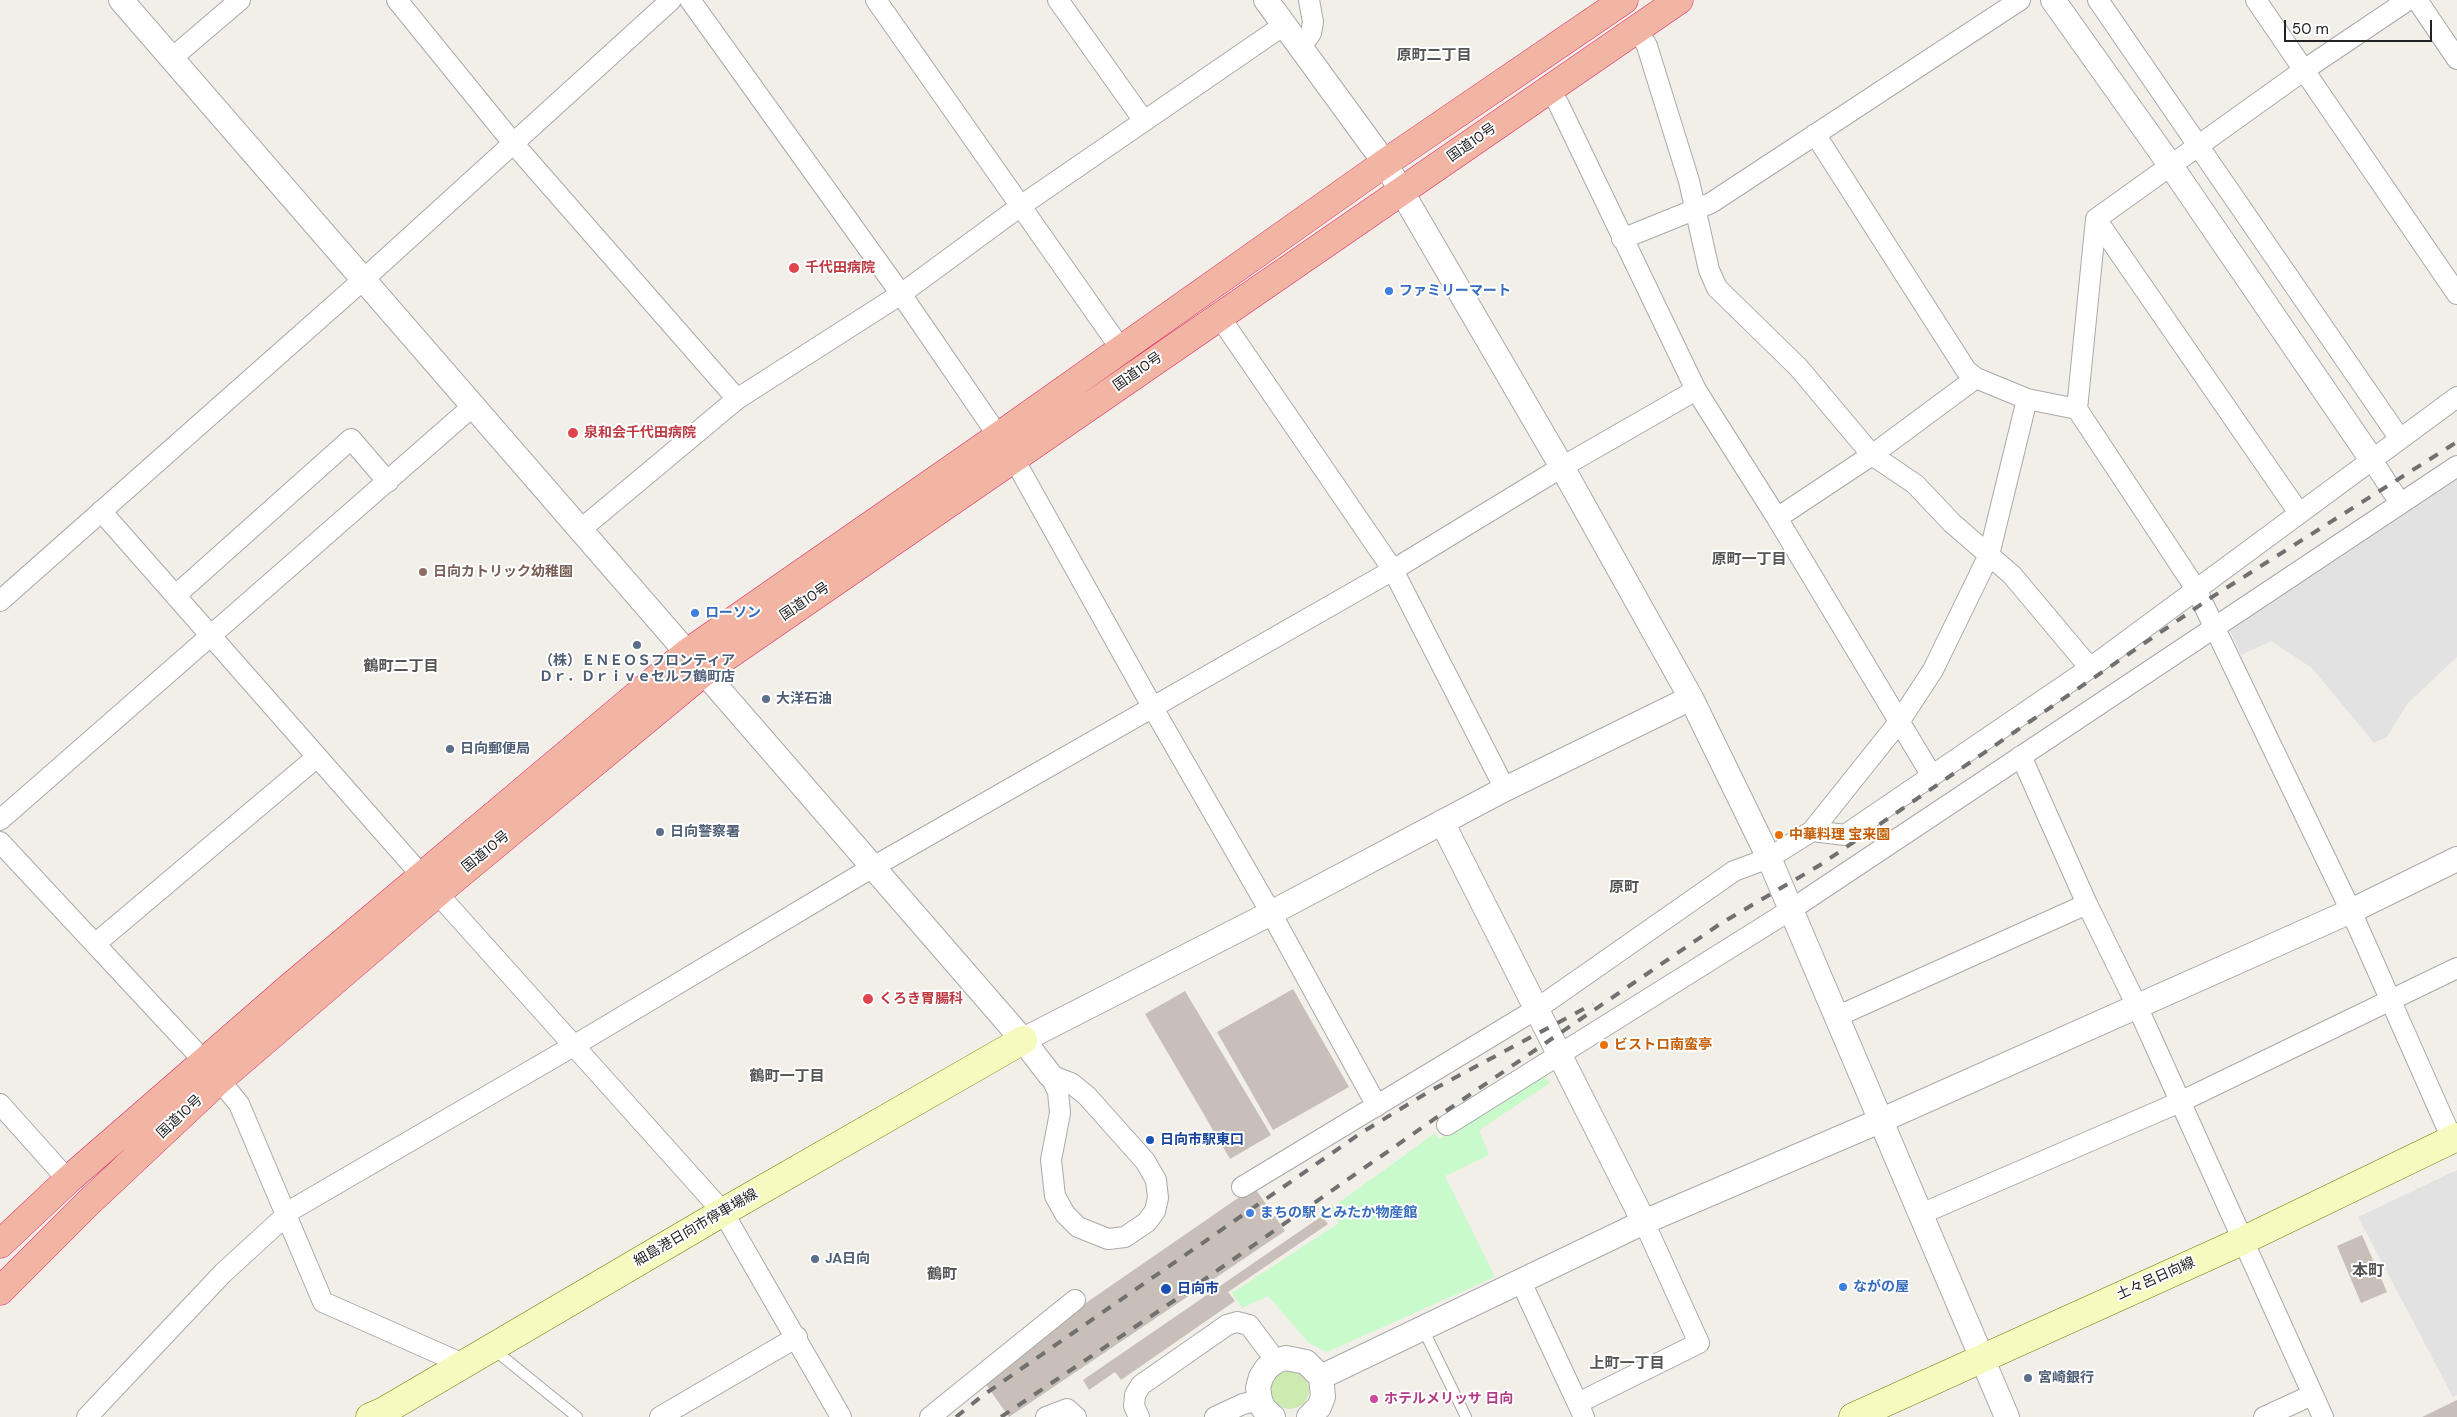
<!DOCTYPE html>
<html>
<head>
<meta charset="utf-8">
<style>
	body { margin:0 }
	#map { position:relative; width:2457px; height:1417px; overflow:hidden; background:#f2efe9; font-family:"DM Sans",sans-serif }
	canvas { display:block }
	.scale { position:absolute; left:2284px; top:20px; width:148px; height:22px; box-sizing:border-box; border:2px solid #222; border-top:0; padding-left:6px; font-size:15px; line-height:18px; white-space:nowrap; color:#222; -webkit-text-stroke:4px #fff; paint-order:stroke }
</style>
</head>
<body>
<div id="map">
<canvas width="2457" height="1417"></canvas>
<div class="scale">50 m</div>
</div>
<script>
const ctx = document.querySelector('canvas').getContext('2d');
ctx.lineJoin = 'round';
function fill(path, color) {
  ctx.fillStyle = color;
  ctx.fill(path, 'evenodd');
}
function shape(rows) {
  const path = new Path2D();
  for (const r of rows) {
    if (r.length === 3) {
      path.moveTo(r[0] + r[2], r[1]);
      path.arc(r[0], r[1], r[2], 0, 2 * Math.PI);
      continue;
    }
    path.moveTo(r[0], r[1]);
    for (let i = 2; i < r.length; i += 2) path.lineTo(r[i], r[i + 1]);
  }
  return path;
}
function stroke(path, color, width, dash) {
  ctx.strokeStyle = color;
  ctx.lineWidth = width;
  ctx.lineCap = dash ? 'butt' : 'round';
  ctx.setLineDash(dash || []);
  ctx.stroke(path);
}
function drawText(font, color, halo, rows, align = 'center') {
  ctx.font = font + ' "DM Sans","Noto Sans JP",sans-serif';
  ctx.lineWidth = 4;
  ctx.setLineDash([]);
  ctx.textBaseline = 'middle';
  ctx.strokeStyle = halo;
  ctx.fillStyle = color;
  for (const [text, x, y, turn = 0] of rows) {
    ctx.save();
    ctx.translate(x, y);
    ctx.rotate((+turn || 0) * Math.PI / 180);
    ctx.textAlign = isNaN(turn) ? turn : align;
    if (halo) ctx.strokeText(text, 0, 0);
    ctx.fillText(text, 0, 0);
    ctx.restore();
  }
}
const grass = shape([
	[1290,1390,19]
]);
const park = shape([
	[1544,1075,1550,1083,1479,1130,1489,1155,1445,1176,1495,1277,1327,1352,1309,1343,1268,1296,1242,1308,1232,1293,1339,1223,1330,1209,1435,1133,1439,1139]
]);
const parking = shape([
	[2457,468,2457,657,2407,704,2387,737,2374,743,2312,668,2271,641,2241,655,2225,620],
	[2457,1170,2457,1395,2453,1397,2358,1217]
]);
const building = shape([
	[1293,989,1349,1087,1273,1130,1217,1032],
	[1185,991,1271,1135,1230,1159,1145,1014],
	[1254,1187,1285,1231,1009,1417,980,1376],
	[1322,1216,1328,1224,1228,1292,1235,1301,1121,1380,1115,1372,1089,1390,1083,1380],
	[2362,1235,2387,1292,2361,1303,2337,1246],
	[2457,1400,2457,1417,2422,1417]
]);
const service = shape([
	[1423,1329,1466,1417],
	[492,1348,577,1417]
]);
const minor = shape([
	[397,0,513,143,737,399],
	[690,0,901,294,1014,459,1153,708,1271,913,1377,1106],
	[876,0,1121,349],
	[1058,0,1144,121],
	[2098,0,2400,439],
	[2256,0,2457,294],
	[2408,0,2304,70,2096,219,2077,409,2196,589,2351,911,2452,1139],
	[2417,0,2457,59],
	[1637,29,1647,46,1689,181,1709,270,1717,288,1798,367,1872,455,1915,484,1952,523,2012,575,2090,668,2457,397],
	[1300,48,1311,33,1313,22,1309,0],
	[172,58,240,0],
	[1549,89,1559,105,1696,390,1777,518,1932,776],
	[2096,219,2299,513],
	[1622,239,1711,203,2020,0],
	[1219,316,1393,570,1505,789],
	[2027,399,2077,409],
	[2372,460,2400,503],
	[101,511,423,877],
	[1777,518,1872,455,1976,378],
	[580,530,737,399,901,294,1022,205,1284,25],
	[176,595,351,439,388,482],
	[0,601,364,279,671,0],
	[2021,756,2087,904],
	[0,820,473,406],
	[1812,831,1845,835,2090,668],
	[0,842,204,1061,239,1104,323,1302,463,1364],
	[437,893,723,1212,841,1417],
	[95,944,317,757],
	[1838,1016,2087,904,2137,1006,2323,1417],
	[1050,1075,1071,1083,1087,1096,1145,1161,1156,1180,1158,1198,1155,1211,1147,1222,1125,1237,1108,1239,1078,1227,1065,1214,1055,1196,1051,1160,1060,1113,1058,1092,1050,1075],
	[0,1104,68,1180],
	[1447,1125,1792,909,2457,466],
	[1242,1187,1538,1008,1734,871,1769,858,1812,831,1899,722,1933,670,1989,555,2027,399,1976,378,1966,370,1815,134],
	[1921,1214,2180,1102,2457,968],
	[1521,1282,1584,1417],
	[1578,1403,1699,1343,1644,1222],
	[87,1417,223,1273,293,1209,575,1045,873,867,1393,570,1562,467,1696,390],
	[660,1417,797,1337],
	[930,1417,1075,1300],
	[1046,1417,1067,1409,1076,1417],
	[1139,1417,1134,1406,1135,1395,1141,1385,1227,1325,1237,1322,1249,1325,1276,1361],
	[1215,1417,1243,1404,1260,1400],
	[2264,1417,2312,1395]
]);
const tertiary = shape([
	[121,0,1023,1040,1050,1075],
	[1266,0,1385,163,1562,467,1691,698,1769,858,2007,1417],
	[2053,0,2171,166,2372,460],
	[1442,822,1644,1222],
	[1023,1040,1271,913,1505,789,1691,698],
	[1321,1377,1644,1222,1882,1120,2351,911,2457,859],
	[1273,1417,1263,1408,1260,1400,1258,1388,1261,1377,1267,1368,1276,1361,1286,1358,1306,1362,1321,1377,1323,1397,1319,1407,1309,1417]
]);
const secondary = shape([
	[370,1417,384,1411,723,1212,1023,1040],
	[1853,1417,2242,1241,2457,1137]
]);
const trunk = shape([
	[0,1244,68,1180,290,987,687,653,999,436,1385,163,1624,0],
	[0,1291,88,1203,219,1080,437,893,704,672,1679,0]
]);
const rail = shape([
	[956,1417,982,1396,1361,1133,1430,1091,1593,1004],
	[1001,1417,1175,1300,1443,1113,1720,924,1820,865,2212,597,2457,442]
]);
const markers = [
	[794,268,6,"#e0444e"],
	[1389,291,5,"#3f7fe0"],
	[573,433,6,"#e0444e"],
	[423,572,5,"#8d6e63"],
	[695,613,5,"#3f7fe0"],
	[637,645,5,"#5c6f8a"],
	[766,699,5,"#5c6f8a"],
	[450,749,5,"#5c6f8a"],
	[660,832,5,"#5c6f8a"],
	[1779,835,5,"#e8710a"],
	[868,999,6,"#e0444e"],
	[1604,1045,5,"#e8710a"],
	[1150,1140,5,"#1a4fb4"],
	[1250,1213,5,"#3f7fe0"],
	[815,1259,5,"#5c6f8a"],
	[1843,1287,5,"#3f7fe0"],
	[1166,1289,6,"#1a4fb4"],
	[2028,1378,5,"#5c6f8a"],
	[1374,1399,5,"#d1479c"]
];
const streetNames = [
	["国道10号",1472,143,-35],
	["国道10号",1138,372,-35],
	["国道10号",805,602,-34],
	["国道10号",486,852,-39],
	["国道10号",180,1117,-43],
	["細島港日向市停車場線",696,1228,-30],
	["土々呂日向線",2156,1279,-24]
];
const healthNames = [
	["千代田病院",805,268],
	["泉和会千代田病院",584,433],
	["くろき胃腸科",879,999]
];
const shopNames = [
	["ファミリーマート",1399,291],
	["ローソン",705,613],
	["まちの駅 とみたか物産館",1260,1213],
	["ながの屋",1853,1287]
];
const educationNames = [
	["日向カトリック幼稚園",433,572]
];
const serviceNames = [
	["（株）ＥＮＥＯＳフロンティア",637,661,"center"],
	["Ｄｒ．Ｄｒｉｖｅセルフ鶴町店",637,677,"center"],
	["大洋石油",776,699],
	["日向郵便局",460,749],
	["日向警察署",670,832],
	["JA日向",825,1259],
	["宮崎銀行",2038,1378]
];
const foodNames = [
	["中華料理 宝来園",1789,835],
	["ビストロ南蛮亭",1614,1045]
];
const transitNames = [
	["日向市駅東口",1160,1140],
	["日向市",1177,1289]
];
const hotelNames = [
	["ホテルメリッサ 日向",1384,1399]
];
const neighbourhoodNames = [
	["原町二丁目",1434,56],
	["原町一丁目",1749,560],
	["鶴町二丁目",401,667],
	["原町",1624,888],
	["鶴町一丁目",787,1077],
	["鶴町",942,1275],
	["上町一丁目",1627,1364]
];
const quarterNames = [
	["本町",2368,1272]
];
fill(grass, '#cdebb0');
fill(park, '#c8facc');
fill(parking, '#e2e2e2');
fill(building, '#c7bfb8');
stroke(service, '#a9a9a9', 12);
stroke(minor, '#a9a9a9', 22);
stroke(tertiary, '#a9a9a9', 26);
stroke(secondary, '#707d05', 29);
stroke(trunk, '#dc2a67', 29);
stroke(service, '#fff', 10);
stroke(minor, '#fff', 20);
stroke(tertiary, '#fff', 24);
stroke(secondary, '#f7fabf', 28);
stroke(trunk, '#f2b4a3', 28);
stroke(rail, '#707070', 4, [10, 10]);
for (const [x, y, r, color] of markers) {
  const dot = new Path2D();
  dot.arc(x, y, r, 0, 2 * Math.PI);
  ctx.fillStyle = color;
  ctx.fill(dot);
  stroke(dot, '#fff', 2);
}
drawText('14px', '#222', '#fff', streetNames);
drawText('bold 14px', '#be3a42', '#fff', healthNames, 'left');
drawText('bold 14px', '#366cbe', '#fff', shopNames, 'left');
drawText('bold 14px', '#785e54', '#fff', educationNames, 'left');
drawText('bold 14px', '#4e5e75', '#fff', serviceNames, 'left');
drawText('bold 14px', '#c56008', '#fff', foodNames, 'left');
drawText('bold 14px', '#164399', '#fff', transitNames, 'left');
drawText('bold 14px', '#b23c85', '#fff', hotelNames, 'left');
drawText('bold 15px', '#555', '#fff', neighbourhoodNames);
drawText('bold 16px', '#555', '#fff', quarterNames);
</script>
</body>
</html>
